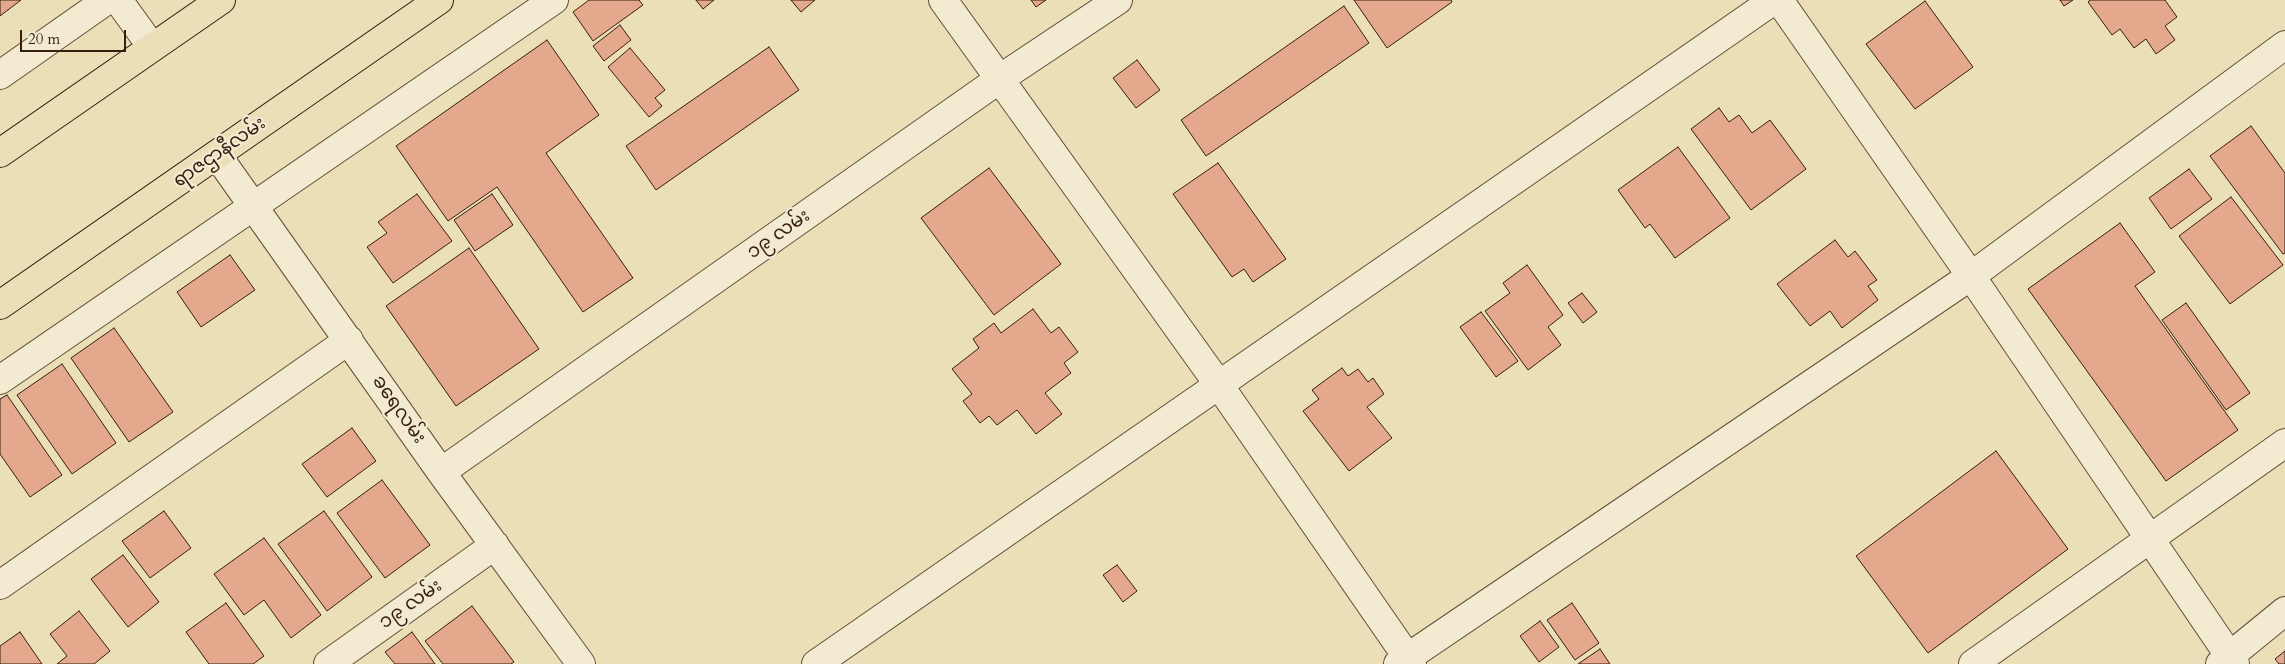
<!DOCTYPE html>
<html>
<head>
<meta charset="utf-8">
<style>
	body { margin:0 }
	#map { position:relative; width:2285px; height:664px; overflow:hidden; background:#ebdfb8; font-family:Cardo,serif }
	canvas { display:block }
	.scale { position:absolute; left:20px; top:30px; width:106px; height:22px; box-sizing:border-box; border:2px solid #381e0f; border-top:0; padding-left:6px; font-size:15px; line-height:18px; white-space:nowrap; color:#381e0f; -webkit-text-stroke:4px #f2ead1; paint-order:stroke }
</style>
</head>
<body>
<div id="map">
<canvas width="2285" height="664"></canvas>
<div class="scale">20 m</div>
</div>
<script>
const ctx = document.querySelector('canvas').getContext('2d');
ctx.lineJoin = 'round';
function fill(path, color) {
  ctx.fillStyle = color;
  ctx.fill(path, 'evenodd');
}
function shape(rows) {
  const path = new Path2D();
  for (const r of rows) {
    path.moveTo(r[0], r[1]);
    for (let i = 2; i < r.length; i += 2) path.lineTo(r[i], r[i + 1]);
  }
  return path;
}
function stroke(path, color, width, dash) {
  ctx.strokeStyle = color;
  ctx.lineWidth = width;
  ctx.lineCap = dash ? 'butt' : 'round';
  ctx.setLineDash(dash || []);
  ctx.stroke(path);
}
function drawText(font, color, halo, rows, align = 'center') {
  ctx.font = font + ' Cardo,"Noto Sans Myanmar",serif';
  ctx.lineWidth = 4.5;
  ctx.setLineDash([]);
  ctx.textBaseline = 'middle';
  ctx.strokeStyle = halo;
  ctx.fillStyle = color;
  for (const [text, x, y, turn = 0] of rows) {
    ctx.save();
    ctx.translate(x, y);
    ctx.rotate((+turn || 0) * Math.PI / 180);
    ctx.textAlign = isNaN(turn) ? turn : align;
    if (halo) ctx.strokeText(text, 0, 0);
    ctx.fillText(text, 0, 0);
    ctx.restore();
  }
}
const building = shape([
	[0,0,21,0,0,16,0,0],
	[589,0,639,0,643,5,593,41,573,12,589,0],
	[696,0,714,0,703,9,696,0],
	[791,0,815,0,801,12,791,0],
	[1031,0,1046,0,1036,7,1031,0],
	[1354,0,1451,0,1452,2,1387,48,1354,0],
	[2060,0,2073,0,2064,6,2060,0],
	[2090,0,2165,0,2177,17,2165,26,2175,40,2156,54,2146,39,2134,48,2120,29,2112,35,2088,2,2090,0],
	[1925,1,1973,67,1915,109,1866,44,1925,1],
	[1344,6,1369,43,1206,156,1181,120,1344,6],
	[620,25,631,40,604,61,593,46,620,25],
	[547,40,599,115,546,153,633,278,583,312,497,187,448,221,396,146,547,40],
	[769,47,799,90,656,190,626,146,769,47],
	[630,48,665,90,655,98,662,106,649,117,608,67,630,48],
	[1137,60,1160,90,1136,108,1113,78,1137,60],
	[1719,108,1729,122,1739,115,1752,133,1770,120,1806,169,1751,210,1691,129,1719,108],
	[2251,126,2285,173,2285,253,2283,254,2210,156,2251,126],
	[1678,147,1730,218,1675,258,1650,224,1645,228,1618,190,1678,147],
	[1218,163,1286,259,1253,282,1244,269,1232,277,1173,194,1218,163],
	[989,168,1061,264,994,315,921,218,989,168],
	[2189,169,2212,199,2171,229,2149,198,2189,169],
	[417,194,452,241,393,283,367,247,387,233,378,222,417,194],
	[492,194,513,225,475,251,454,220,492,194],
	[2231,197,2283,265,2230,304,2179,236,2231,197],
	[2120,223,2155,272,2135,286,2238,430,2166,481,2028,289,2120,223],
	[1835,240,1848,257,1855,251,1877,280,1868,286,1878,300,1842,328,1830,311,1810,326,1777,284,1835,240],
	[469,248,539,349,456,406,386,306,469,248],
	[230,255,255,290,201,327,177,292,230,255],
	[1527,265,1563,315,1548,327,1561,345,1528,370,1485,311,1510,293,1503,283,1527,265],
	[1582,293,1597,312,1583,323,1568,303,1582,293],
	[2186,303,2250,393,2226,410,2162,320,2186,303],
	[1033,309,1051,333,1059,327,1078,352,1064,363,1071,373,1045,393,1062,414,1036,434,1017,410,997,425,989,416,980,423,963,401,972,394,952,369,979,348,973,339,994,323,1001,333,1033,309],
	[1481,312,1518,361,1496,377,1460,327,1481,312],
	[114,328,173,412,129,442,71,358,114,328],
	[62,364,116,443,72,474,17,395,62,364],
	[1342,368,1348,376,1358,369,1368,382,1373,378,1384,394,1367,407,1392,438,1349,471,1303,411,1319,399,1312,390,1342,368],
	[7,395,62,475,30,497,0,454,0,399,7,395],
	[352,428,376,461,327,497,302,464,352,428],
	[1996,451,2068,549,1928,653,1856,556,1996,451],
	[382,480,430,545,385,578,337,513,382,480],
	[164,511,191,548,150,578,122,541,164,511],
	[324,511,372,577,327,611,278,544,324,511],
	[264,538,321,615,291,638,264,600,244,615,214,574,264,538],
	[123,555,159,602,128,627,91,579,123,555],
	[1117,565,1137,591,1123,602,1103,575,1117,565],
	[226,603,264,656,253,664,209,664,186,632,226,603],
	[1572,603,1599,643,1575,660,1547,620,1572,603],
	[472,606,514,662,511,664,443,664,425,641,472,606],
	[79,611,110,651,94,664,57,664,67,656,50,634,79,611],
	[1540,621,1559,647,1539,662,1520,636,1540,621],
	[20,632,42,664,0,664,0,646,20,632],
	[412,632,435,664,395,664,385,652,412,632],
	[1600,649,1610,664,1578,664,1600,649],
	[2285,651,2285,664,2279,664,2275,659,2285,651]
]);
const minor = shape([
	[118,0,152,47],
	[943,0,1219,385,1412,664],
	[1779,0,1971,276,2235,664],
	[0,75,107,0],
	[217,155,441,472,581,664],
	[0,380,554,0],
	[441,472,1001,78,1118,0],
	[0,585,349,340],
	[328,664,495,545],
	[816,664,1774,0],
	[1398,664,1971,276,2285,45],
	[1973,664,2285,443],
	[2220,664,2285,611]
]);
const major = shape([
	[0,153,221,0],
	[0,305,439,0]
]);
const streetNames = [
	["ရာဇဌာနီလမ်း",220,153,-35],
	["၁၉ လမ်း",779,235,-35],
	["ခရေလမ်း",398,410,55],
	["၁၉ လမ်း",411,605,-35]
];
fill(building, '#e4a88c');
stroke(building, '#381e0f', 1);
stroke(minor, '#654e39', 30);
stroke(major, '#381e0f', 30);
stroke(minor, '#f2ead1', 28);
stroke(major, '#ebdfb8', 28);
drawText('19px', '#381e0f', '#f2ead1', streetNames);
</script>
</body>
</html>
